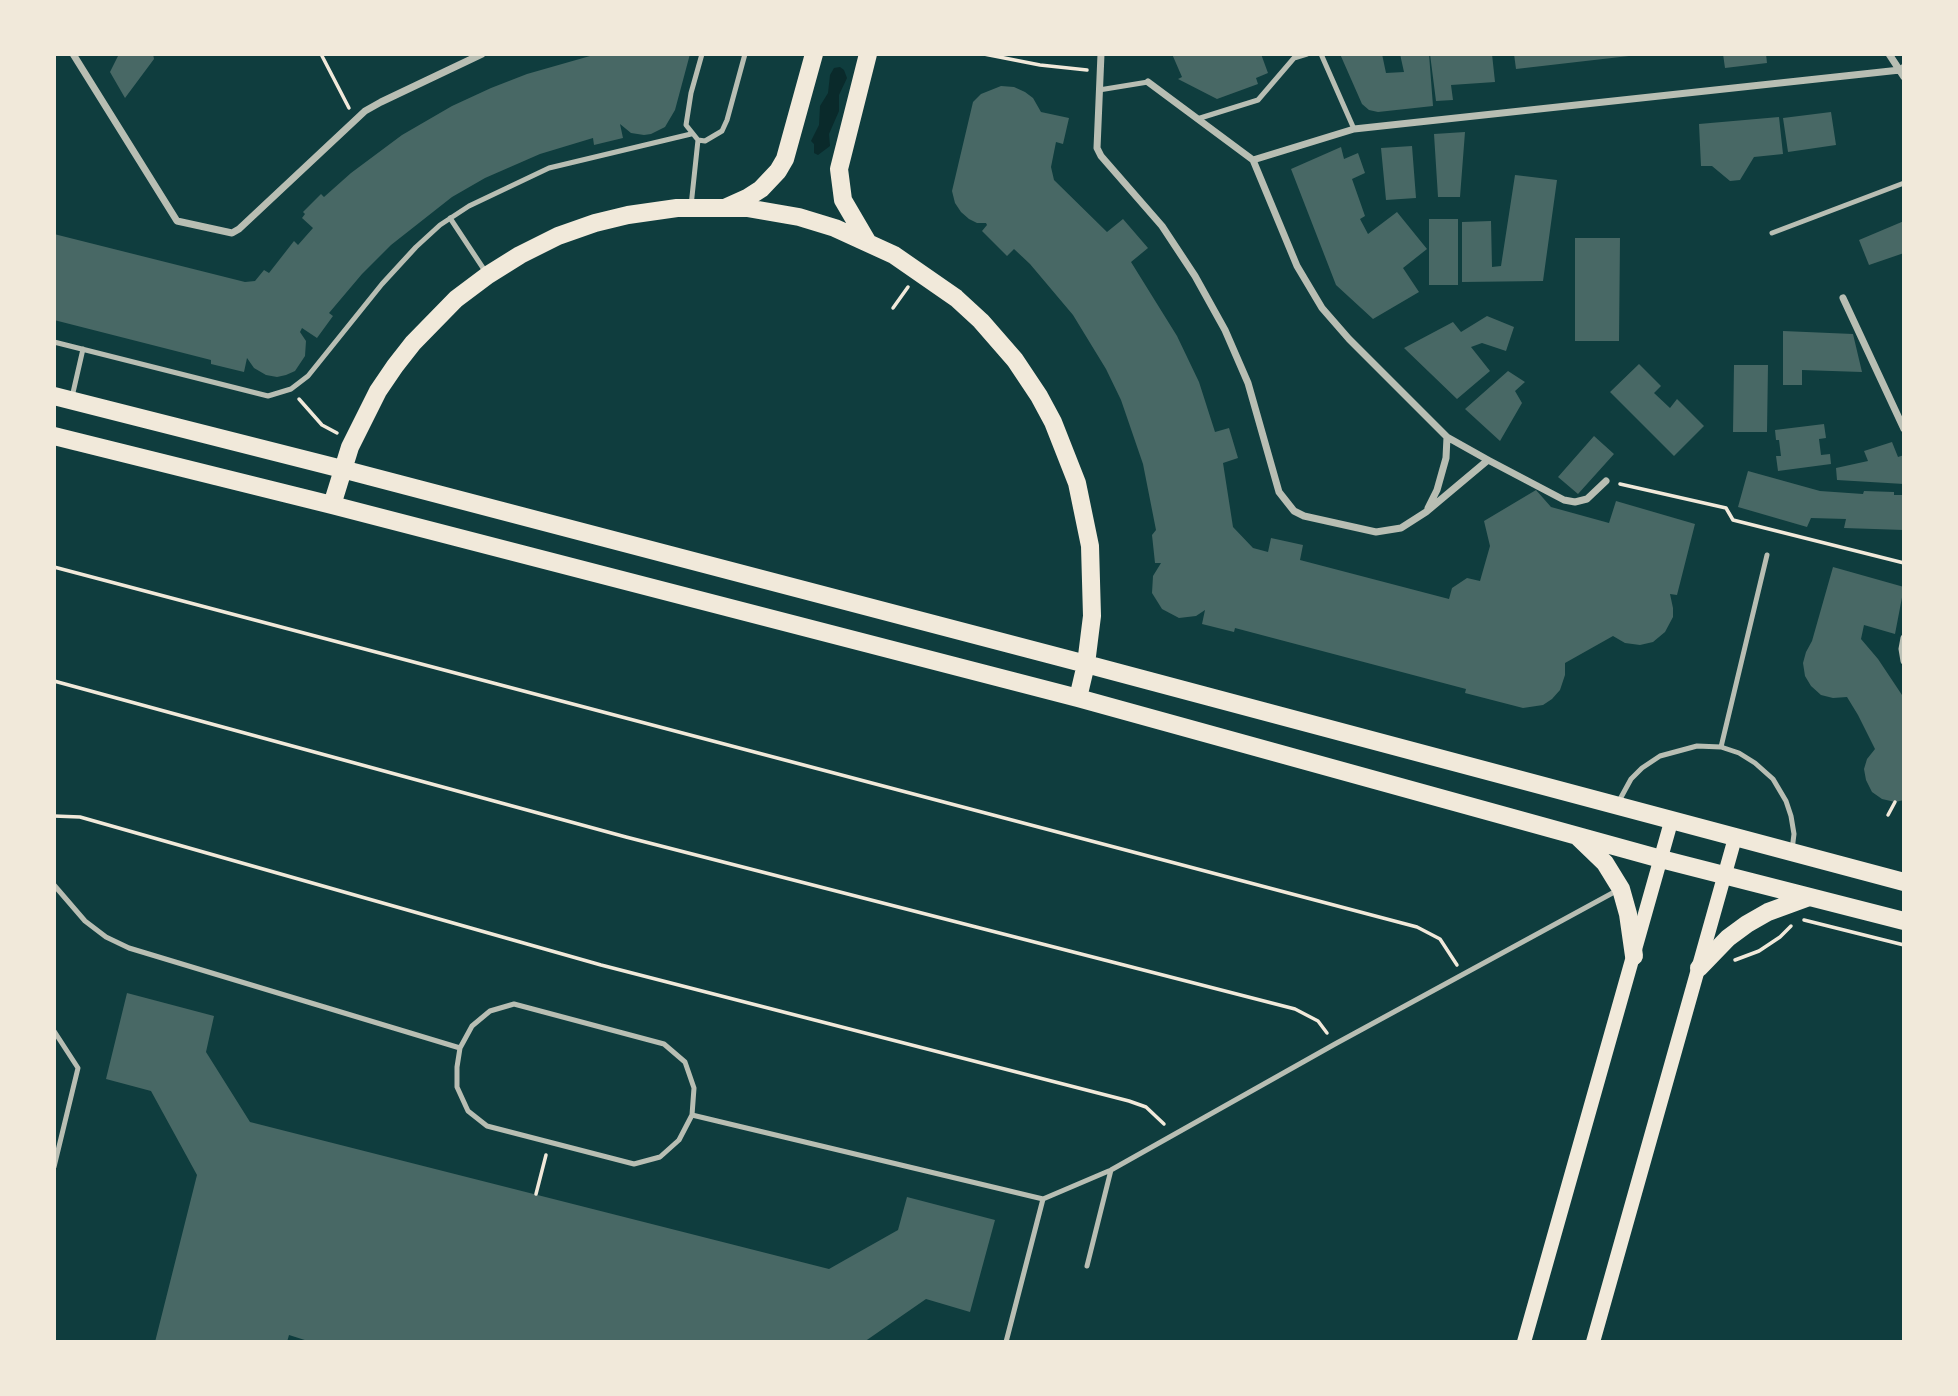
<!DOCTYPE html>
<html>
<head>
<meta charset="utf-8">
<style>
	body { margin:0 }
	#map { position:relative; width:1958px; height:1396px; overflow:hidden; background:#0f3d3e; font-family:"Nunito Sans",sans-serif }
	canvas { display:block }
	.frame { position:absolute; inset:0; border:56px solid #f1e9da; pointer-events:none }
</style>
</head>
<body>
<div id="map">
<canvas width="1958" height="1396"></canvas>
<div class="frame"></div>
</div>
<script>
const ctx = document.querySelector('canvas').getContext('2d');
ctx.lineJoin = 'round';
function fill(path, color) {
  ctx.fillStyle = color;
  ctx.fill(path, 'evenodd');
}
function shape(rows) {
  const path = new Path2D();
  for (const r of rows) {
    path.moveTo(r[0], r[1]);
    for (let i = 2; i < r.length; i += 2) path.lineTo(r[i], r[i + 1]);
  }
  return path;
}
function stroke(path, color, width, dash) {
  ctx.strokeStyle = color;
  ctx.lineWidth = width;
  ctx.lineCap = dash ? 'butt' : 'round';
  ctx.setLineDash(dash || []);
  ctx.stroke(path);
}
const water = shape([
	[840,67,844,70,847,78,839,95,839,111,829,134,830,146,818,155,814,153,814,144,811,141,819,125,820,106,828,93,830,75,834,68]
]);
const building = shape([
	[119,54,153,54,154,59,125,98,110,72],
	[597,54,690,54,675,110,665,127,651,134,644,135,631,133,620,124,623,138,594,145,593,138,540,154,485,178,452,197,391,245,362,274,329,313,333,316,317,338,302,328,300,332,306,341,305,356,295,371,286,375,277,377,266,375,254,368,247,358,244,372,211,364,211,360,54,320,54,234,245,282,255,281,264,270,269,273,294,241,298,245,313,228,302,218,305,214,303,212,321,194,324,197,351,173,402,135,452,106,491,88,527,74],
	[1172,54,1261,54,1268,73,1256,78,1258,84,1217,99,1178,79,1182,77],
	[1340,54,1382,54,1386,73,1404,72,1400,54,1429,54,1433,106,1378,112,1369,110,1362,104],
	[1430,54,1492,54,1495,82,1451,85,1453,100,1436,101],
	[1514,54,1629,54,1629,56,1516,69],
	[1723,54,1766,54,1767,63,1725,68],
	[1001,86,1014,87,1025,92,1033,98,1041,112,1069,118,1063,144,1056,142,1051,167,1054,180,1107,232,1123,219,1148,248,1131,262,1177,336,1199,382,1215,432,1229,428,1238,458,1223,463,1233,527,1253,548,1268,552,1271,538,1303,545,1300,560,1449,599,1452,588,1467,578,1480,581,1490,546,1484,521,1536,490,1551,507,1609,523,1616,501,1695,524,1677,595,1670,594,1673,608,1673,617,1665,632,1653,642,1640,645,1625,643,1613,636,1565,663,1565,675,1560,690,1552,699,1543,705,1523,708,1465,693,1466,689,1235,628,1234,632,1202,624,1205,610,1196,616,1179,618,1162,609,1152,593,1153,576,1161,563,1155,563,1152,535,1156,530,1143,464,1121,400,1106,369,1073,315,1030,264,1014,249,1007,256,982,231,987,225,986,223,977,223,969,219,961,212,955,203,952,191,973,102,981,94],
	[1831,112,1836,145,1788,152,1783,118],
	[1779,117,1783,154,1754,157,1740,180,1730,181,1712,166,1701,166,1699,124],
	[1465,132,1460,197,1438,197,1434,134],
	[1412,146,1416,198,1386,200,1381,148],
	[1341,147,1344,159,1358,153,1365,173,1352,179,1365,216,1360,219,1368,234,1397,212,1427,249,1403,268,1419,292,1373,319,1336,285,1291,169],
	[1515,175,1557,180,1543,281,1462,282,1462,222,1491,221,1492,267,1501,266],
	[1429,219,1458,219,1458,285,1429,285],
	[1904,221,1904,253,1869,265,1859,240],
	[1575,238,1620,238,1619,341,1575,341],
	[1487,316,1514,327,1506,351,1482,343,1471,347,1490,371,1457,399,1404,348,1453,322,1461,332],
	[1783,331,1853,334,1862,372,1802,370,1802,385,1783,385],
	[1639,364,1661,386,1654,393,1670,408,1677,399,1704,426,1674,456,1610,392],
	[1734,365,1768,365,1767,432,1733,432],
	[1508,371,1525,382,1515,391,1522,403,1500,441,1465,409],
	[1824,424,1826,438,1819,439,1821,455,1830,454,1831,464,1778,471,1776,456,1781,456,1779,440,1776,440,1775,430],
	[1594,436,1614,454,1578,494,1558,477],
	[1892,442,1898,457,1904,455,1904,484,1837,480,1836,468,1868,461,1864,451],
	[1748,471,1820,491,1863,494,1864,491,1894,492,1894,495,1904,495,1904,530,1844,528,1846,519,1811,518,1807,527,1738,507],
	[1833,567,1904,587,1895,634,1864,625,1861,639,1878,659,1904,698,1904,800,1895,802,1882,799,1872,792,1866,780,1864,769,1867,759,1875,749,1858,715,1847,697,1833,698,1821,695,1811,686,1805,676,1803,663,1806,652,1812,641],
	[127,993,214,1016,206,1052,250,1122,829,1269,898,1230,907,1197,995,1220,970,1312,926,1299,864,1342,311,1342,289,1335,287,1342,155,1342,197,1175,151,1091,106,1079]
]);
const path = shape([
	[321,54,349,108],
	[984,54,1040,65,1087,70],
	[893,308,908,287],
	[299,399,322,425,337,433],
	[1620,484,1726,508,1733,520,1904,563],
	[54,567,1417,927,1440,939,1457,965],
	[54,681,626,837,1295,1009,1318,1021,1327,1033],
	[1888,815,1895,802],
	[54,816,80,817,601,965,1129,1101,1146,1107,1164,1124],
	[1804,920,1904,945],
	[1735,960,1759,951,1780,937,1791,926],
	[536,1194,546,1155]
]);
const service = shape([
	[702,54,691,93,686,125,698,140,705,141,722,131,727,120,745,54],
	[1321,54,1354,129],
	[1099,90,1148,82],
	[1197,119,1258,100,1294,58,1307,54],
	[691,206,698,140],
	[450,218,487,274],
	[1772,233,1904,183],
	[54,342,268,396,291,389,308,376,382,284,416,247,440,225,469,206,549,168,691,134],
	[72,397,83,349],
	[1721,747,1767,555],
	[1619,801,1631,779,1642,768,1660,756,1697,746,1721,747,1739,753,1755,763,1773,779,1786,801,1791,816,1794,834,1792,850],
	[54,885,85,921,106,937,129,948,460,1048],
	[514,1004,664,1044,685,1062,694,1088,692,1115,679,1140,660,1157,634,1164,487,1126,468,1111,457,1087,457,1067,460,1048,472,1026,490,1011,514,1004],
	[54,1031,78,1068,54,1167],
	[692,1115,1043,1199,1111,1170,1335,1044,1618,890],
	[1087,1266,1111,1170],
	[1006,1342,1043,1199]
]);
const minor = shape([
	[73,54,177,221,232,233,239,229,365,111,381,102,482,54],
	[1101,54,1097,148,1101,156,1162,226,1195,276,1225,330,1248,383,1279,492,1294,511,1304,516,1376,532,1401,528,1426,512,1488,460,1564,500,1575,502,1587,499,1606,481],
	[1889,54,1904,77],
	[1148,82,1253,160,1297,266,1322,308,1349,339,1447,437,1446,458,1437,490,1428,508],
	[1253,160,1354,129,1900,70,1904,67],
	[1843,298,1904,429],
	[1447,437,1488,460],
	[1904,638,1902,649,1904,661]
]);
const secondary = shape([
	[1524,1342,1671,822],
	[1593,1342,1735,838]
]);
const primary = shape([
	[727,207,747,198,761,189,778,171,785,159,814,54],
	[867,241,843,200,839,169,868,54],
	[54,396,342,469,1086,664,1904,882],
	[54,436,332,505,1078,698,1661,859,1904,921],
	[332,505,350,447,378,391,395,366,413,343,456,299,488,275,520,255,558,236,595,223,628,215,677,208,747,208,799,217,835,228,894,255,956,298,981,321,1015,360,1039,396,1053,422,1077,483,1090,546,1092,616,1086,664,1078,698],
	[1578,837,1605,863,1621,889,1628,914,1634,956],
	[1699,968,1728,938,1747,924,1768,912,1809,897]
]);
fill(water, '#0a2a2b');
fill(building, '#486865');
stroke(path, '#f1e9da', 3.5);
stroke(service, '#b8beb3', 5);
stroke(minor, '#b8beb3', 7);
stroke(secondary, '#f1e9da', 14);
stroke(primary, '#f1e9da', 18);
</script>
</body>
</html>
